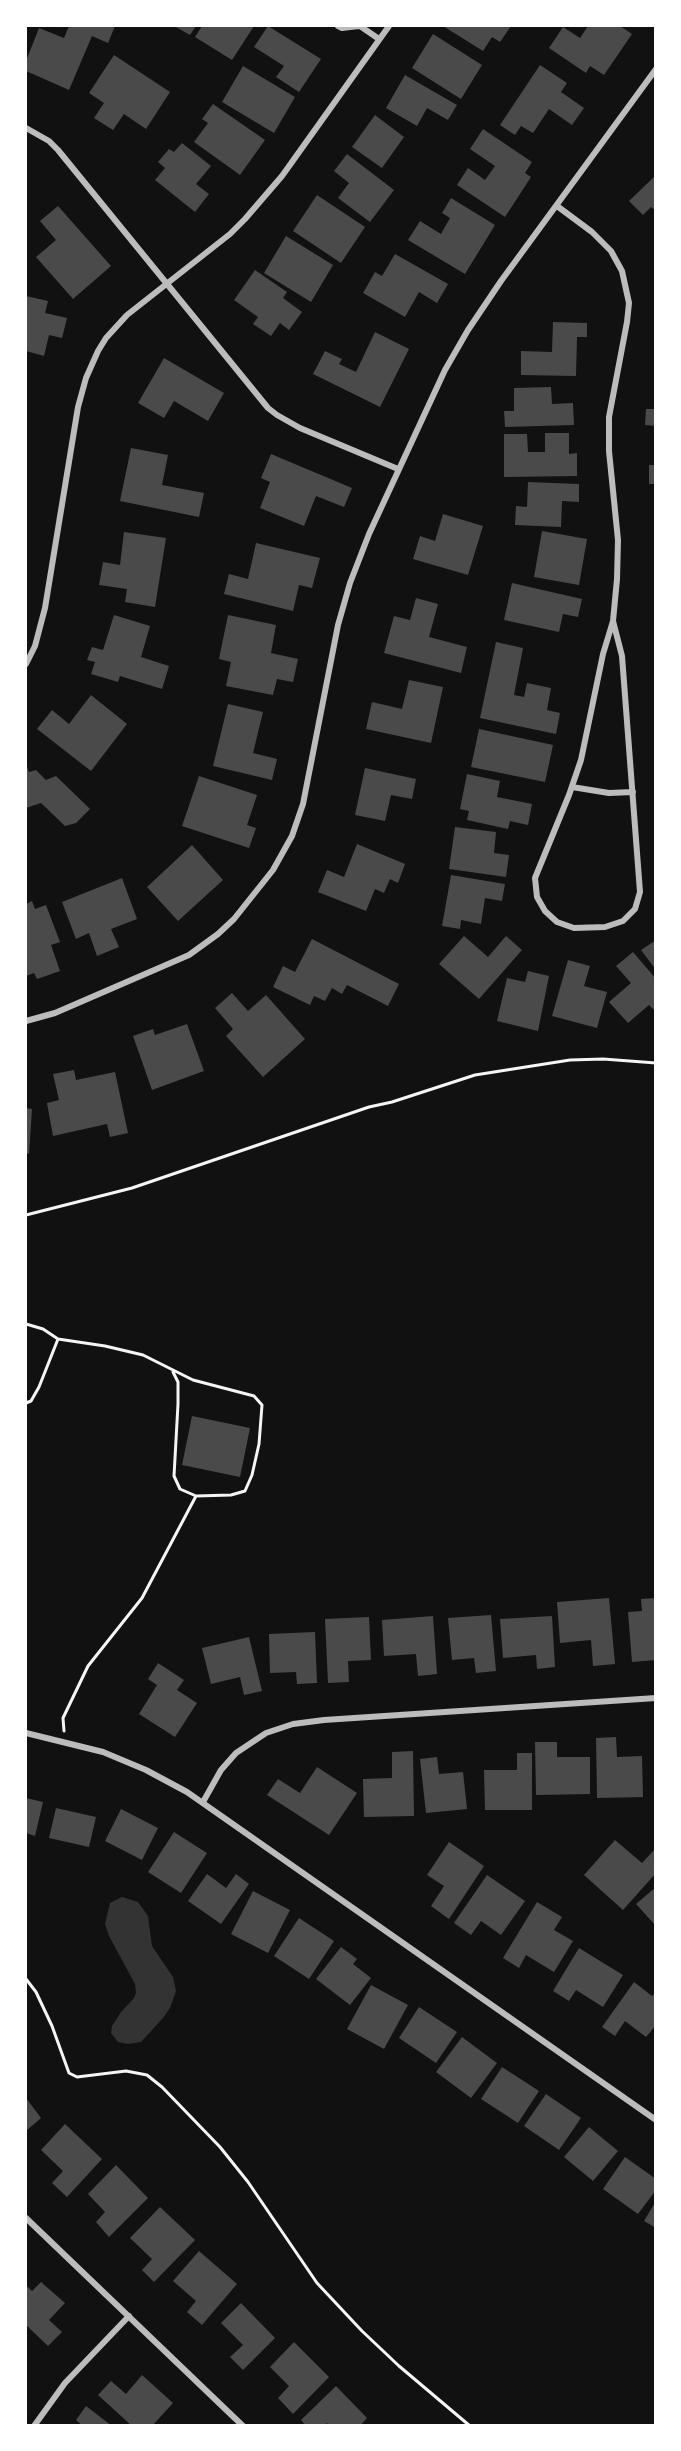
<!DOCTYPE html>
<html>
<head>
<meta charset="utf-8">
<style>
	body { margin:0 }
	#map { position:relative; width:681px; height:2451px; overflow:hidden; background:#111; font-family:"Roboto Condensed",sans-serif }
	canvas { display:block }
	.frame { position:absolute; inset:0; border:27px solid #fff; pointer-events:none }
</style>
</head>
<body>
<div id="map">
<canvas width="681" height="2451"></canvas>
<div class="frame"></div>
</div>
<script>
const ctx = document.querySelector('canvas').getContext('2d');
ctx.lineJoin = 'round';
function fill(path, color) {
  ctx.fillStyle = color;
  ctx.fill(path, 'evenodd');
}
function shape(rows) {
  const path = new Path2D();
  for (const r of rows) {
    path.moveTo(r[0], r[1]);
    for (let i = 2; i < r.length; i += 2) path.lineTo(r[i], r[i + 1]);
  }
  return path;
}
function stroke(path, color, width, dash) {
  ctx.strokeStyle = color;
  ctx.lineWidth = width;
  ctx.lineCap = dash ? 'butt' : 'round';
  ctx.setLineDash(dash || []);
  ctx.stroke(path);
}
const water = shape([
	[122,1897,138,1902,148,1916,152,1946,173,1977,176,1991,170,2008,163,2018,141,2042,128,2044,118,2042,111,2033,112,2026,121,2012,134,1998,136,1993,135,1984,109,1936,105,1924,110,1903]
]);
const building = shape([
	[69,26,115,26,108,43,92,36,69,90,26,71,26,61,39,28,64,38],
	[174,26,196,26,190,35],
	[202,26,254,26,232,60,195,37],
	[268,26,321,59,299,92,276,77,284,66,254,47],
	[443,26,511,26,500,42,492,37,483,51],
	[588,26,620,26,632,34,604,75,590,66,586,73,549,48,563,27,580,38],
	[433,34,482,65,461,99,412,68],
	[114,55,170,92,146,129,124,114,113,130,94,118,104,103,89,93],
	[540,65,567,83,561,92,584,108,572,125,549,109,533,133,521,126,515,135,500,125],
	[243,66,295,97,274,133,222,102],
	[405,75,457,105,448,120,427,108,417,126,386,108],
	[213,104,265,140,240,175,194,142,208,123,202,119],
	[375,115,404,137,382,168,352,147],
	[483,129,532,162,525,173,531,177,505,217,457,185,468,168,485,180,495,166,470,149],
	[182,143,211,166,196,184,209,194,195,212,155,180,165,168,158,162,169,149,174,152],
	[347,154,394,190,370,222,338,198,349,183,334,171],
	[656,175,656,211,651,207,643,215,629,201],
	[317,195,365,227,341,263,293,231],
	[451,198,495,225,465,274,408,240,420,221,441,234,450,218,442,213],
	[58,206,111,266,73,299,36,257,56,240,40,221],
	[286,236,333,265,311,302,264,273],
	[395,254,448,284,437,303,419,292,405,317,363,293,375,272,382,276],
	[255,270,287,292,283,298,302,312,289,330,280,323,271,336,253,324,258,317,234,300],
	[26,296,48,301,45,313,67,318,62,338,49,335,44,356,26,351],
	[553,322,587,323,587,337,577,337,576,376,521,375,521,351,552,352],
	[375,332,409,349,380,407,313,374,325,351,342,359,339,364,356,372],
	[164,358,224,393,208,421,174,401,164,418,138,403],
	[551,387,552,404,573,403,574,425,505,427,504,411,514,411,514,388],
	[646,409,656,409,656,426,645,425],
	[545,433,569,433,569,454,577,453,577,476,504,477,504,434,527,434,528,452,545,452],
	[131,448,168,455,162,485,204,493,199,517,120,501],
	[271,454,352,488,344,507,316,496,304,526,260,508,270,482,261,478],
	[649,465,656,465,656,484,649,484],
	[528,482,579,484,579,502,562,501,561,527,515,525,516,506,527,507],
	[443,514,483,526,468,575,413,559,420,536,435,541],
	[542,531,587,539,579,585,534,577],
	[124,532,166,538,155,607,125,602,127,589,99,585,103,562,120,565],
	[256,543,320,558,312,588,299,585,293,611,224,594,229,574,248,579],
	[512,583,582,599,578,617,563,614,559,632,504,620],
	[416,598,438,604,429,637,467,647,461,673,384,653,394,616,410,620],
	[114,615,150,626,141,657,169,666,162,689,120,676,118,682,91,674,95,662,87,660,92,647,103,650],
	[228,615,276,625,271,653,298,659,293,682,277,679,273,695,226,686,231,662,219,659],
	[496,642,523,648,514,695,524,697,527,683,551,688,547,710,560,713,556,734,480,718],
	[409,680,443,687,431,743,366,729,372,702,402,709],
	[91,695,127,724,91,771,37,729,52,710,69,724],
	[228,704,263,712,253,753,277,759,272,780,213,766],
	[479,729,553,745,545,782,471,767],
	[26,764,29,772,36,770,46,780,56,776,90,809,76,823,65,826,41,803,26,808],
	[365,768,416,779,412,799,391,795,385,821,355,815],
	[467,774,500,781,497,797,532,804,528,825,510,821,508,829,467,820,469,811,460,809],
	[199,776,257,795,247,825,256,828,249,848,182,826],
	[455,827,496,832,494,853,509,855,506,877,449,869],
	[357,844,405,864,398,883,390,879,384,893,375,889,366,911,318,892,327,870,344,877],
	[192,845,223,880,178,921,147,887],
	[451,875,505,884,502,901,485,898,481,924,461,920,460,929,442,926],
	[122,878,137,919,111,929,119,947,97,956,89,933,76,939,62,902],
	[32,901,35,909,46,905,60,942,51,945,60,971,37,979,34,973,26,976,26,904],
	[464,936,488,957,506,936,522,950,479,999,439,964],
	[312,939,399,984,388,1006,347,985,342,994,332,988,325,1001,314,996,310,1005,273,987,283,966,295,972],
	[656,940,656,970,641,950],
	[633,952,656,979,656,1012,649,1005,628,1023,609,1002,631,983,616,966],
	[568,960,590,966,584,986,607,992,597,1028,552,1016],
	[528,971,549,976,538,1031,497,1021,507,978,525,982],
	[232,993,248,1011,266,995,305,1039,263,1077,226,1036,233,1029,215,1008],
	[187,1024,204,1071,152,1090,133,1036,153,1029,155,1035],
	[74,1070,76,1080,115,1072,128,1133,110,1137,107,1124,53,1136,47,1103,59,1100,53,1074],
	[26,1108,32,1109,29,1154,26,1153],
	[192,1416,250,1428,240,1477,182,1465],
	[609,1598,615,1664,593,1666,591,1640,560,1643,557,1602],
	[656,1598,656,1660,632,1662,628,1612,642,1611,641,1599],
	[491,1615,496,1671,476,1673,474,1658,452,1660,448,1618],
	[433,1616,437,1674,418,1676,416,1654,384,1656,382,1620],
	[552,1616,555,1667,537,1669,536,1655,503,1658,500,1619],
	[369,1617,371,1660,348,1661,349,1682,328,1683,325,1619],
	[315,1632,317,1683,297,1684,296,1672,270,1673,269,1634],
	[249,1637,262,1691,244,1695,240,1677,211,1684,202,1648],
	[158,1663,184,1680,177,1690,197,1703,175,1737,139,1714,157,1685,148,1679],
	[616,1737,617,1757,642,1756,643,1797,597,1798,596,1738],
	[535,1742,557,1742,557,1757,590,1757,590,1794,536,1795],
	[413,1751,414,1816,364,1817,363,1779,392,1778,392,1752],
	[517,1753,532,1753,532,1810,485,1810,484,1770,517,1770],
	[437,1757,439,1774,463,1772,467,1809,426,1813,420,1759],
	[317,1767,357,1793,329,1835,267,1795,278,1779,300,1793],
	[26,1798,43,1802,35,1836,26,1833],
	[56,1808,96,1817,89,1847,49,1838],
	[121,1809,158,1828,142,1860,105,1841],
	[174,1832,207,1853,181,1893,148,1872],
	[615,1840,642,1863,656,1848,656,1873,623,1910,584,1875],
	[449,1842,484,1866,449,1919,431,1906,444,1886,427,1875],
	[207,1874,226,1888,236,1874,249,1884,221,1924,188,1901],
	[487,1875,525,1901,501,1935,481,1921,471,1935,454,1923],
	[656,1887,656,1926,636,1904],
	[253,1891,290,1910,268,1953,231,1934],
	[537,1902,562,1917,554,1930,573,1941,554,1972,526,1955,519,1968,503,1958],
	[299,1918,334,1941,309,1979,274,1956],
	[341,1947,357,1959,353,1964,371,1978,350,2005,316,1979],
	[579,1948,623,1975,603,2007,576,1990,569,2001,553,1991],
	[634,1982,652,1996,656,1992,656,2025,646,2037,625,2021,615,2036,602,2027],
	[371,1985,408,2005,384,2049,347,2029],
	[419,2007,457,2032,436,2063,399,2038],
	[462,2037,497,2063,471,2098,436,2072],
	[502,2067,539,2091,518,2123,481,2099],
	[546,2094,581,2118,559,2150,524,2126],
	[26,2098,41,2118,26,2131],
	[65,2124,102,2159,67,2197,52,2183,63,2171,41,2150],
	[589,2127,618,2151,593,2181,564,2157],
	[625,2157,656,2179,656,2190,638,2214,603,2189],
	[116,2165,148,2198,109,2237,96,2222,105,2212,88,2194],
	[656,2201,656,2228,644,2221],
	[160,2207,195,2240,154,2282,142,2270,152,2259,130,2238],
	[199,2251,237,2284,202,2325,187,2312,196,2301,173,2281],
	[41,2282,65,2303,49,2320,62,2332,48,2346,26,2325,26,2285,32,2291],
	[241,2303,275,2338,243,2370,230,2357,243,2345,221,2323],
	[294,2342,329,2377,293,2414,278,2398,289,2386,270,2367],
	[142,2375,173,2403,152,2426,132,2426,98,2395,111,2381,126,2394],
	[336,2386,367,2418,360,2426,330,2426,327,2423,324,2426,306,2426,301,2420],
	[86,2406,112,2426,83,2426,76,2420]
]);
const path = shape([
	[26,1215,132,1188,369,1107,392,1102,475,1075,570,1060,603,1059,656,1063],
	[26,1324,43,1329,58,1339,105,1346,143,1355,193,1380,254,1396,262,1405,259,1444,252,1475,245,1491,231,1495,196,1496,142,1598,88,1666,63,1718,64,1731],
	[173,1372,178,1382,178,1404,174,1476,180,1489,196,1496],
	[26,1403,31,1401,39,1387,58,1339],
	[26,1979,36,1992,52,2026,69,2073,77,2077,126,2071,147,2075,162,2087,220,2147,248,2182,317,2283,362,2331,399,2366,470,2426]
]);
const minor = shape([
	[338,26,342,28,359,26],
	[360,26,379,39],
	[26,128,49,141,58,150,268,408,277,415,300,428,398,469],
	[557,206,592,232,611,251,622,271,629,303,627,322,609,417,609,451,618,540,617,579,613,621,603,654,581,760,569,795,535,878,537,897,545,911,557,922,574,928,605,927,623,921,635,909,640,892,622,656,613,621],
	[26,664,35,646,45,608,78,407,86,378,98,351,106,338,127,315,230,234,245,219,282,176,389,26],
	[572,787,609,793,633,792],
	[26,1021,55,1013,189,955,218,934,234,919,273,870,292,836,303,804,338,625,350,583,369,534,445,370,468,330,501,281,656,69],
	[26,1733,103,1752,146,1770,187,1792,656,2120],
	[203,1802,221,1770,236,1753,266,1733,293,1724,324,1720,656,1698],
	[26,2218,243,2426],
	[34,2426,65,2383,129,2316]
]);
fill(water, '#333');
fill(building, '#4a4a4a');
stroke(path, '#f5f5f5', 3);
stroke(minor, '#bcbcbc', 6);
</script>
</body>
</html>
